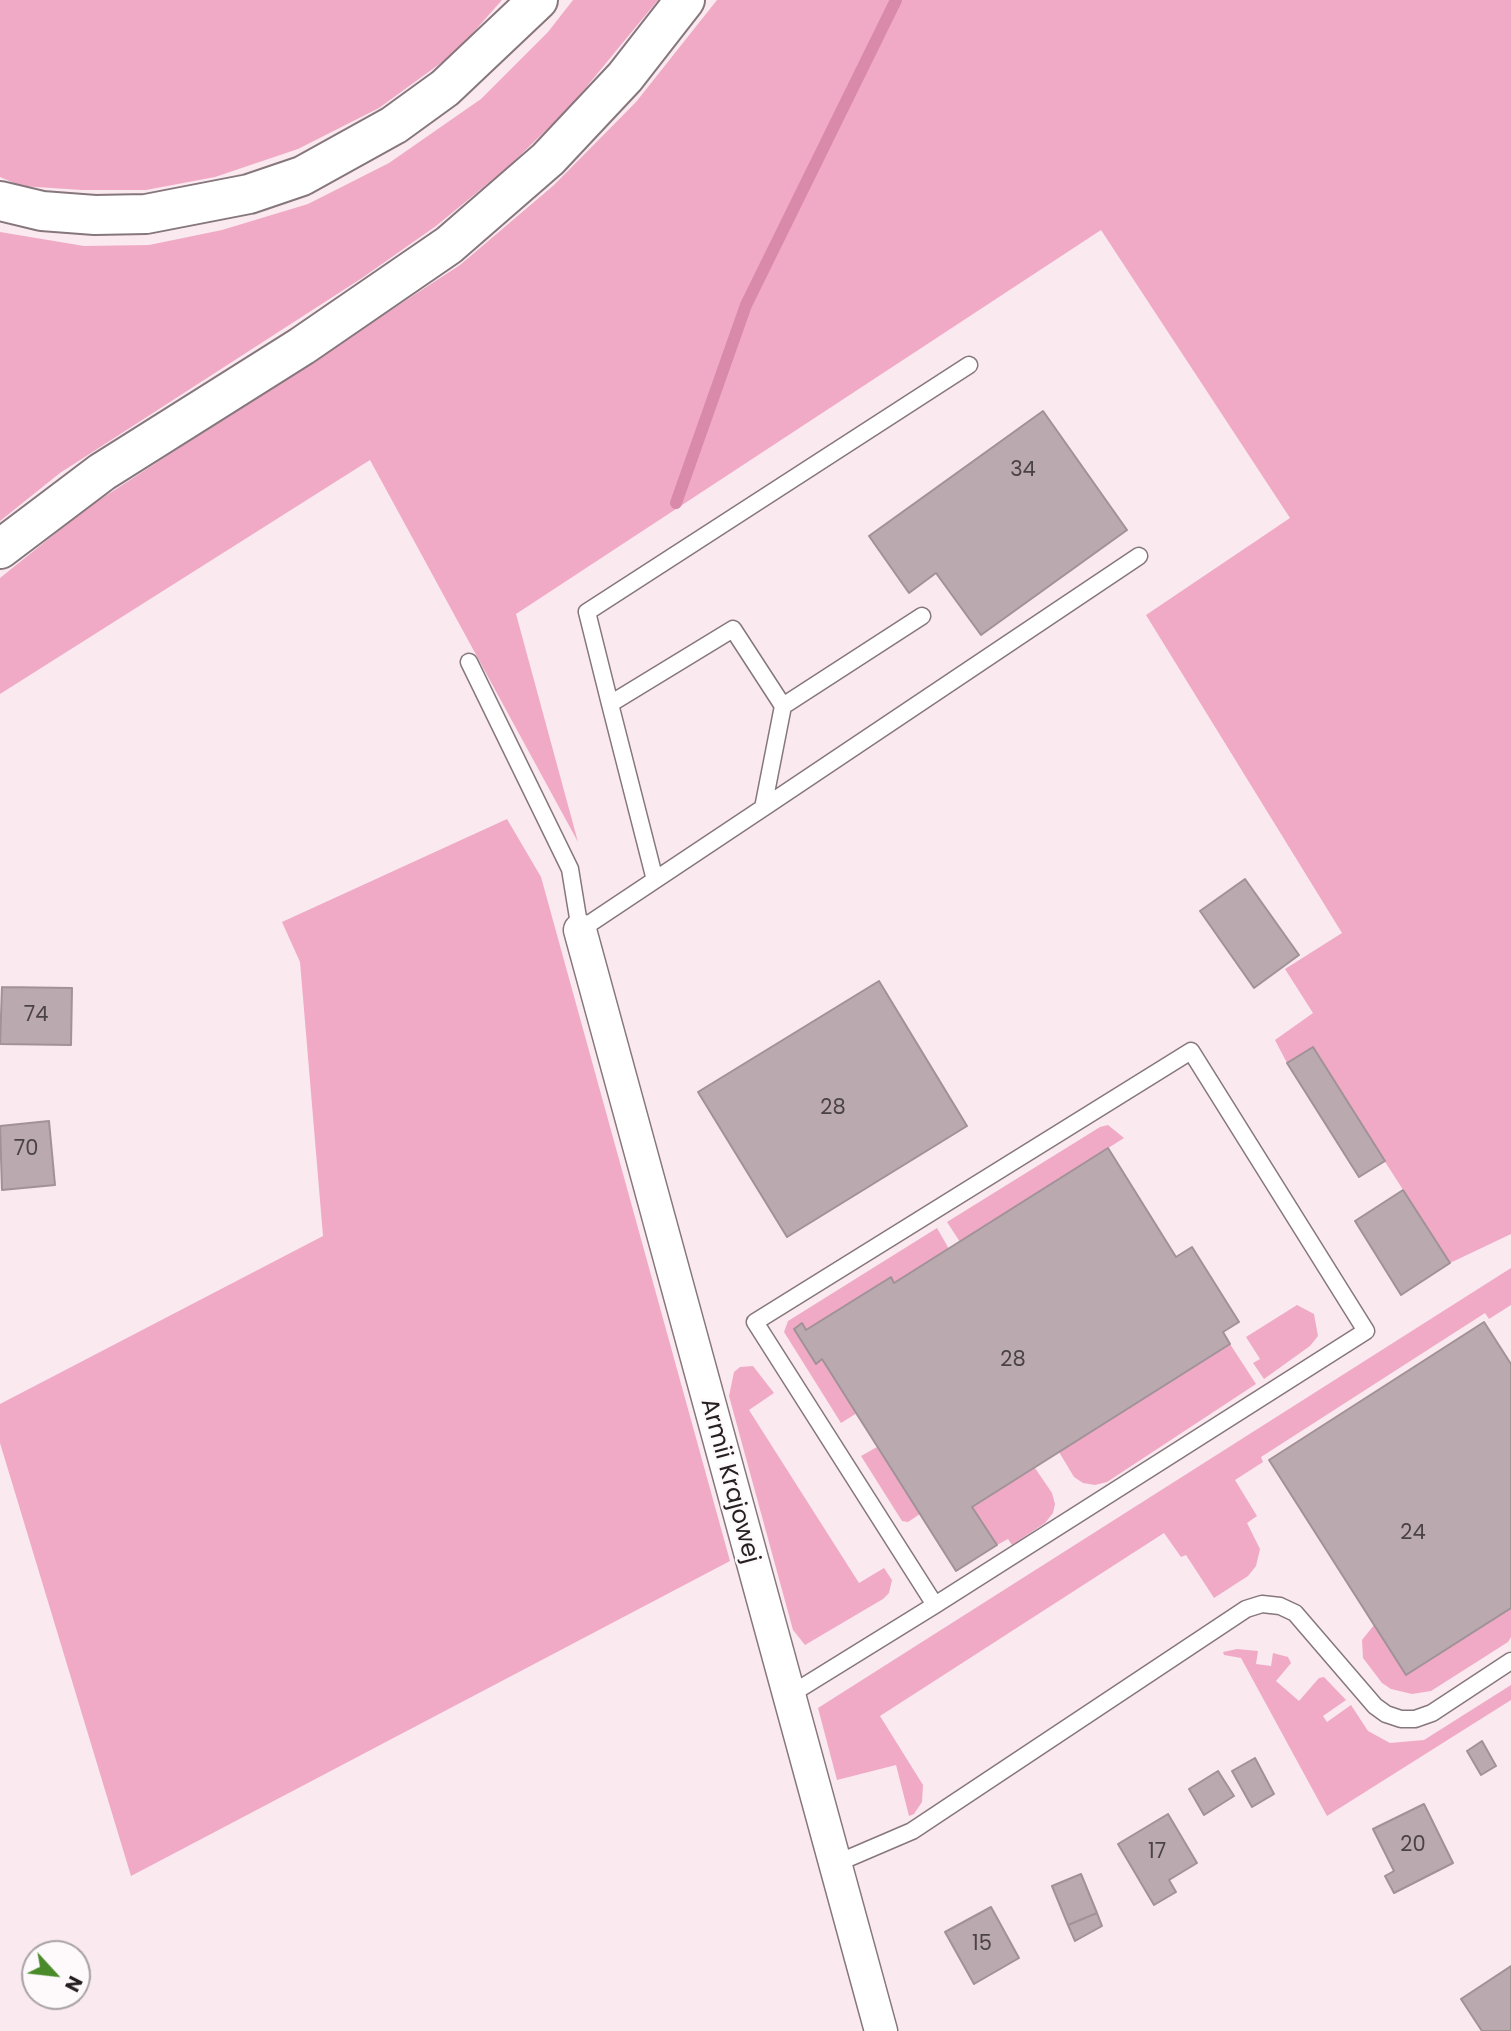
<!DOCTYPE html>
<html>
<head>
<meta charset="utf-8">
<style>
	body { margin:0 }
	#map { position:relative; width:1511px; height:2031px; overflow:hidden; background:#fae9ef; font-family:Poppins,sans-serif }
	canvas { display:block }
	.north { position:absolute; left:21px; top:1940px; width:70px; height:70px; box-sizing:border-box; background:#fefafc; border:2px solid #a7a2a5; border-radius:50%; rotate:117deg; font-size:19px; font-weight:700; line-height:28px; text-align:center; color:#251f22 }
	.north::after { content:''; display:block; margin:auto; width:24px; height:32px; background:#4b8a2a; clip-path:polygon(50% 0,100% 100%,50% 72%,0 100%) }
</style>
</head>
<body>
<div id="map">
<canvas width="1511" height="2031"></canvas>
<div class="north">N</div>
</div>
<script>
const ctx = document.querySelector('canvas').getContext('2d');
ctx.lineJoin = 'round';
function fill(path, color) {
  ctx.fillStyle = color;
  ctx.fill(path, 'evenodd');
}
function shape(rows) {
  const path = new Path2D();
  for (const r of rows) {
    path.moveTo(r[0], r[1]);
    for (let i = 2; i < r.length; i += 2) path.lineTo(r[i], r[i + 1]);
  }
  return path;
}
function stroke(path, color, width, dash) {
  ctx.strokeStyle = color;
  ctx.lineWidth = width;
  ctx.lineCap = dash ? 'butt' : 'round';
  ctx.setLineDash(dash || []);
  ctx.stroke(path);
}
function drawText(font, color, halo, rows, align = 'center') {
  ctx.font = font + ' Poppins,sans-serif';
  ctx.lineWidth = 5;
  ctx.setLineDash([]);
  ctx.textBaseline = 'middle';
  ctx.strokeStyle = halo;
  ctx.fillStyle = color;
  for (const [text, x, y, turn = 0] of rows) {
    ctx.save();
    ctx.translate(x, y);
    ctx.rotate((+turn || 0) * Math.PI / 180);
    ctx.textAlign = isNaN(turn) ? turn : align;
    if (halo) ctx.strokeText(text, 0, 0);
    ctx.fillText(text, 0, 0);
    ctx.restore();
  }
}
const green = shape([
	[0,0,502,0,456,52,379,108,298,149,215,177,146,190,82,190,21,186,0,177],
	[573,0,658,0,569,108,508,167,436,226,362,278,60,473,0,521,0,232,84,246,149,245,222,230,308,204,389,163,481,99,548,32],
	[717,0,1511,0,1511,1234,1450,1263,1312,1048,1287,1063,1275,1040,1313,1013,1285,969,1342,933,1146,615,1290,518,1101,230,516,614,578,842,370,460,0,694,0,578,87,508,460,265,554,185,636,102],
	[507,819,541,877,730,1561,131,1876,0,1443,0,1404,323,1236,300,962,282,922],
	[1108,1125,1124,1138,960,1242,947,1222,1100,1127],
	[937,1228,949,1249,894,1283,890,1277,806,1330,802,1324,794,1329,815,1363,822,1359,857,1413,841,1423,784,1332,788,1321],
	[1511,1268,1511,1305,1489,1319,1485,1313,1261,1457,1263,1462,1235,1480,1257,1516,1247,1523,1260,1549,1256,1566,1248,1576,1214,1598,1186,1555,1181,1557,1164,1533,880,1716,923,1785,922,1802,914,1814,909,1816,896,1765,837,1780,818,1708],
	[1297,1305,1314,1314,1318,1336,1310,1346,1264,1379,1253,1363,1260,1359,1246,1337],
	[1230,1344,1256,1384,1107,1482,1095,1485,1083,1483,1074,1477,1059,1452],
	[753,1366,774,1393,749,1410,859,1583,884,1568,892,1580,889,1593,883,1599,805,1645,793,1630,729,1396,734,1372,740,1367],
	[877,1447,920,1514,908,1522,902,1521,861,1456],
	[1035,1468,1052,1493,1055,1504,1053,1513,1045,1523,1012,1545,1008,1539,997,1545,972,1507],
	[1511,1608,1511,1637,1508,1642,1431,1691,1412,1694,1391,1689,1382,1683,1363,1658,1362,1640,1374,1625,1405,1674],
	[1237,1649,1258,1651,1256,1664,1271,1666,1273,1653,1288,1657,1291,1663,1276,1681,1299,1701,1319,1678,1324,1677,1346,1700,1323,1716,1327,1722,1351,1705,1368,1731,1390,1743,1424,1740,1511,1685,1511,1700,1327,1816,1241,1658,1224,1655,1223,1652]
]);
const stream = shape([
	[676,503,746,305,896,0]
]);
const building = shape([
	[1043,411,1127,530,981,635,936,573,909,593,869,536,1043,411],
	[1245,879,1299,955,1254,988,1200,911,1245,879],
	[879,981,967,1126,787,1237,698,1092,879,981],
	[2,987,72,988,71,1045,0,1044,2,987],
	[1313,1047,1385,1161,1359,1177,1287,1063,1313,1047],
	[49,1121,55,1185,2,1190,0,1126,49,1121],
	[1108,1148,1176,1257,1192,1247,1239,1322,1223,1332,1230,1344,972,1507,997,1545,956,1571,822,1359,816,1364,794,1329,802,1323,806,1330,891,1277,894,1283,1108,1148],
	[1403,1190,1450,1263,1401,1295,1355,1221,1403,1190],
	[1484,1322,1511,1364,1511,1608,1406,1675,1269,1460,1484,1322],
	[1482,1741,1496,1766,1481,1775,1467,1751,1482,1741],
	[1255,1758,1274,1794,1252,1807,1232,1771,1255,1758],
	[1218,1771,1234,1796,1204,1815,1189,1789,1218,1771],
	[1424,1804,1453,1863,1394,1893,1385,1876,1394,1871,1373,1829,1424,1804],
	[1168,1814,1197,1863,1169,1880,1176,1892,1154,1905,1118,1844,1168,1814],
	[1081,1874,1097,1913,1068,1925,1052,1886,1081,1874],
	[991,1907,1019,1958,974,1984,945,1932,991,1907],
	[1097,1913,1102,1926,1075,1941,1068,1925,1097,1913],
	[1511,1966,1511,2031,1482,2031,1461,1999,1511,1966]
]);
const lane = shape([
	[469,662,570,869,580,930,763,808,783,706,922,616],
	[610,704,587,612,969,365],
	[763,808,1139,556],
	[655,880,610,704,733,629,783,706],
	[788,1696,935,1605,1366,1331,1191,1051,755,1322,935,1605],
	[835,1864,912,1831,1246,1609,1262,1604,1280,1606,1295,1613,1375,1706,1386,1714,1401,1719,1415,1719,1432,1713,1511,1661]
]);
const street = shape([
	[580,930,881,2031]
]);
const highway = shape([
	[0,201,42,211,95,215,146,214,249,194,302,176,394,125,445,88,538,0],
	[0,549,102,472,302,346,449,245,548,159,625,77,685,0]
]);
const numberNames = [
	["34",1023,471],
	["74",36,1016],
	["28",833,1109],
	["70",26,1150],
	["28",1013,1361],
	["24",1413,1534],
	["20",1413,1846],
	["17",1157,1853],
	["15",982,1945]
];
const streetNames = [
	["Armii Krajowej",729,1481,75]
];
fill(green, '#f0aac6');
stroke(stream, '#d989aa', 12);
fill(building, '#baa9af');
stroke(building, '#a19297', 2);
stroke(lane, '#86777c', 19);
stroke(street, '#86777c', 35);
stroke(highway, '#86777c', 42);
stroke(lane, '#fff', 16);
stroke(street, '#fff', 32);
stroke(highway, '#fff', 38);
drawText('21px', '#4a4245', null, numberNames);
drawText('24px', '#251f22', '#fefafc', streetNames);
</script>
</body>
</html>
